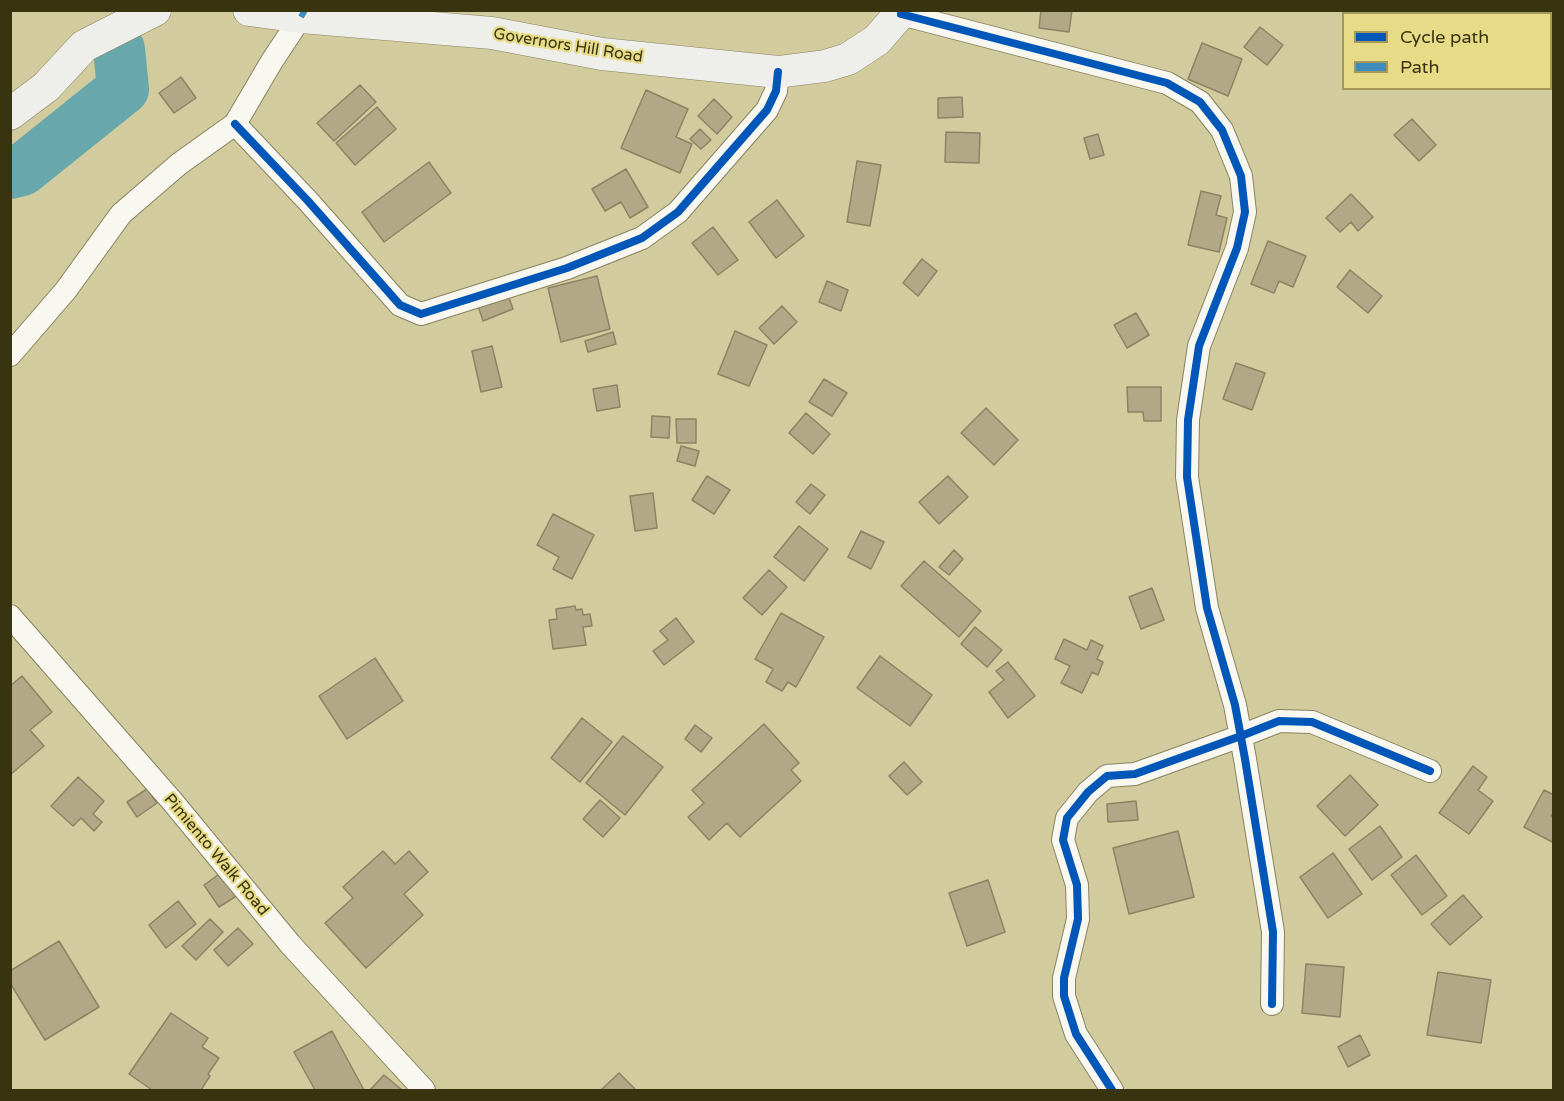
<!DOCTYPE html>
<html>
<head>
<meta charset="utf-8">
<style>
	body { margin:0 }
	#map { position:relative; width:1564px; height:1101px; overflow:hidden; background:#d2cb9d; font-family:"Varela Round",sans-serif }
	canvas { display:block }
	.frame { position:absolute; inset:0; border:12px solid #393410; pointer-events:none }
	.legend { position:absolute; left:1342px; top:12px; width:210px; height:78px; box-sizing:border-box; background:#e8db87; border:2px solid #a29857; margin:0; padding:8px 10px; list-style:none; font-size:18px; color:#393410 }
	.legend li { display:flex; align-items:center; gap:12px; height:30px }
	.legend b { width:30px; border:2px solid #a29857 }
</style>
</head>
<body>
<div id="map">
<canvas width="1564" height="1101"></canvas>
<div class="frame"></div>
<ul class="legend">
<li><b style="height:8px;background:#0057b8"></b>Cycle path</li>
<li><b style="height:8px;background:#3e8cbc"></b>Path</li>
</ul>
</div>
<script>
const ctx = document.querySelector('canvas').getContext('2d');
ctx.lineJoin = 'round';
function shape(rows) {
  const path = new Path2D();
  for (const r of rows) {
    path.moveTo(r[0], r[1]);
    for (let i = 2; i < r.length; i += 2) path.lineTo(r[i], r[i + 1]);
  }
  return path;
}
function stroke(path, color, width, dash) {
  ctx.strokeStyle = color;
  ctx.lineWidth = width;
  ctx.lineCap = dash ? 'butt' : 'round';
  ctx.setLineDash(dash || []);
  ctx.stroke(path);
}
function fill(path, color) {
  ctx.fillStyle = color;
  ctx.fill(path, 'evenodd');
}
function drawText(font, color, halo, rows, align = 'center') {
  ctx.font = font + ' "Varela Round",sans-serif';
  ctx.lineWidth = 4.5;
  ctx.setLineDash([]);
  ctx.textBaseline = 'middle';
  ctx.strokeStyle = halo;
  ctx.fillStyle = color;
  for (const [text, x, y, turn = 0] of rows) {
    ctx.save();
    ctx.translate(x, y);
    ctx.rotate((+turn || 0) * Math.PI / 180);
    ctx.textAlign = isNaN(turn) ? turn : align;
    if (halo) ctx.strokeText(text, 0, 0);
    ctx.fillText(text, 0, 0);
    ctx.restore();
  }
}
const river = shape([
	[10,173,22,170,123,89,119,49]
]);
const building = shape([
	[1041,10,1072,10,1069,32,1039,28,1041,10],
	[1260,27,1283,45,1267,65,1244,47,1260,27],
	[1202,43,1242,59,1228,96,1188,79,1202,43],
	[181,77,196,98,174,113,159,93,181,77],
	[360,85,376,102,334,141,317,123,360,85],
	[646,90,688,109,676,137,692,144,680,173,621,148,646,90],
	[962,97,963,117,938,118,938,98,962,97],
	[714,99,732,117,717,134,698,116,714,99],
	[377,107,396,129,355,165,336,143,377,107],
	[1412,119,1436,145,1419,161,1394,135,1412,119],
	[700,129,711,140,701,149,690,139,700,129],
	[946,132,980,133,979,163,945,162,946,132],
	[1098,134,1104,155,1090,159,1084,138,1098,134],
	[857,161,881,165,870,226,847,222,857,161],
	[429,162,451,193,384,242,362,212,429,162],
	[626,169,648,207,630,218,621,202,605,211,592,189,626,169],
	[1201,191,1221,196,1216,215,1227,218,1219,252,1188,245,1201,191],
	[1351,194,1373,217,1358,231,1351,222,1340,232,1326,218,1351,194],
	[777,200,804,236,776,258,749,222,777,200],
	[713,227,738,260,718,275,692,243,713,227],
	[1268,241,1306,256,1293,287,1279,281,1274,293,1251,284,1268,241],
	[922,259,937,271,918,296,903,283,922,259],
	[1350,270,1382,296,1368,313,1337,287,1350,270],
	[597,276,610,329,561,342,548,288,597,276],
	[827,281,848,290,841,311,819,302,827,281],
	[508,295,513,309,483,321,478,306,508,295],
	[782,306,797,322,774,344,759,328,782,306],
	[1136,313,1149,335,1127,348,1114,325,1136,313],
	[735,331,767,345,749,386,718,374,735,331],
	[613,332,616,344,588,352,585,341,613,332],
	[492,346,502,387,481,392,472,351,492,346],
	[1236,363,1265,373,1252,410,1223,399,1236,363],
	[824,379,847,393,832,416,809,402,824,379],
	[617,385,620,407,597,411,593,389,617,385],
	[1127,387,1161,387,1161,421,1144,421,1143,412,1128,412,1127,387],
	[986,408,1018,440,994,465,961,433,986,408],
	[806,413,830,434,813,454,789,433,806,413],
	[652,416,670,417,669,438,651,437,652,416],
	[676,419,696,419,696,443,677,443,676,419],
	[681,446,699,451,695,466,677,461,681,446],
	[707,476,730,490,714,514,692,500,707,476],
	[948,476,968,497,939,524,919,502,948,476],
	[811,484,825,495,810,514,796,502,811,484],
	[653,493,657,528,635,531,630,496,653,493],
	[553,514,594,535,572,579,553,569,559,557,537,545,553,514],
	[799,526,828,549,804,581,774,557,799,526],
	[861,531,884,542,871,569,848,557,861,531],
	[954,550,963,559,949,575,939,567,954,550],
	[924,561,981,611,959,637,901,586,924,561],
	[769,570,787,587,762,615,743,598,769,570],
	[1152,588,1164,620,1141,629,1129,597,1152,588],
	[575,606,576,610,582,609,583,615,590,614,592,626,583,627,586,645,553,649,549,620,557,619,556,609,575,606],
	[781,613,824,637,796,687,788,682,782,691,766,682,773,669,755,659,781,613],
	[676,618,694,642,664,665,653,651,668,640,660,631,676,618],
	[975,627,1002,650,987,667,961,644,975,627],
	[1064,639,1087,650,1091,640,1103,646,1097,659,1103,662,1098,675,1092,672,1082,693,1061,683,1070,666,1055,659,1064,639],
	[880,656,932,695,910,726,857,688,880,656],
	[375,658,403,701,347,739,319,696,375,658],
	[1008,662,1035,696,1008,718,989,692,1004,680,996,671,1008,662],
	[22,676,52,712,30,730,44,746,10,775,10,686,22,676],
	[582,718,612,742,580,782,551,758,582,718],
	[764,724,799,763,791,770,801,781,740,837,727,823,709,840,688,817,704,803,692,790,764,724],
	[695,725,712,738,701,752,685,739,695,725],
	[623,736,663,767,625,815,586,783,623,736],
	[904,762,922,782,907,795,889,776,904,762],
	[1473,766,1487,777,1478,790,1493,801,1469,834,1439,813,1473,766],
	[1350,775,1378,805,1345,836,1317,806,1350,775],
	[78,777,104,801,93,814,102,822,94,831,81,818,73,826,51,806,78,777],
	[147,789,157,803,137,817,127,802,147,789],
	[1544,790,1554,795,1554,812,1551,816,1554,818,1554,843,1524,827,1544,790],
	[600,800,620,818,603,837,583,819,600,800],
	[1136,801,1138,820,1108,822,1107,804,1136,801],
	[1380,826,1402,857,1372,880,1349,849,1380,826],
	[1178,831,1194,897,1129,914,1113,848,1178,831],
	[383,851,395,864,409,851,428,872,404,894,423,915,366,968,325,923,353,898,343,887,383,851],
	[1333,853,1362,894,1328,918,1300,877,1333,853],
	[1416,855,1447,896,1422,915,1391,875,1416,855],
	[222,872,238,895,219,907,204,885,222,872],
	[988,880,1005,932,967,946,949,893,988,880],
	[1463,895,1482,917,1450,945,1431,924,1463,895],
	[178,901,196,924,166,948,149,925,178,901],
	[210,919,223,932,196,960,182,946,210,919],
	[238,928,253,944,228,966,214,950,238,928],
	[59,941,99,1007,45,1040,10,983,10,971,59,941],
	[1306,964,1344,967,1340,1017,1302,1013,1306,964],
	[1438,972,1491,980,1481,1043,1427,1035,1438,972],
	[171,1013,208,1038,202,1047,219,1058,208,1074,210,1076,201,1090,152,1090,129,1074,171,1013],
	[332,1031,364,1090,315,1090,294,1052,332,1031],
	[1360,1035,1370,1055,1348,1067,1338,1047,1360,1035],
	[619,1073,636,1090,601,1090,619,1073],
	[384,1075,402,1090,370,1090,384,1075]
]);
const street = shape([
	[901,14,1167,83,1200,102,1222,130,1241,176,1245,212,1237,248,1199,346,1188,420,1187,477,1207,608,1235,705,1245,759,1273,932,1272,1004],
	[235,124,308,201,400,305,421,314,567,268,642,238,678,212,767,110,776,91,778,72],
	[10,355,66,290,121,214,179,164,235,124,272,61,301,17],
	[10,616,172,801,290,944,424,1090],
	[1112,1090,1076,1034,1064,996,1064,978,1078,919,1077,885,1063,840,1067,818,1088,792,1107,776,1135,774,1241,736,1279,721,1312,722,1430,771]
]);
const secondary = shape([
	[249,10,301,17,492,33,602,54,778,72,825,66,848,59,877,40,903,10],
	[10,114,46,87,84,46,155,10]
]);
const quiet = shape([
	[301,17,305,10]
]);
const cycleway = shape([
	[901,14,1167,83,1200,102,1222,130,1241,176,1245,212,1237,248,1199,346,1188,420,1187,477,1207,608,1235,705,1245,759,1273,932,1272,1004],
	[235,124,308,201,400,305,421,314,567,268,642,238,678,212,767,110,776,91,778,72],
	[1112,1090,1076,1034,1064,996,1064,978,1078,919,1077,885,1063,840,1067,818,1088,792,1107,776,1135,774,1241,736,1279,721,1312,722,1430,771]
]);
const streetNames = [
	["Governors Hill Road",568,46,9],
	["Pimiento Walk Road",216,855,50]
];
stroke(river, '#68a7ab', 52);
fill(building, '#b2a887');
stroke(building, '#8c8363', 1.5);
stroke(street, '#888362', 24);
stroke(secondary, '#888362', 33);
stroke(street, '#f8f7f0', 22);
stroke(secondary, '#eeeeea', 32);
stroke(quiet, '#3e8cbc', 6, [12, 6]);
stroke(cycleway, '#0057b8', 8);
drawText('16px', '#393410', '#e8db87', streetNames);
</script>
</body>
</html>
